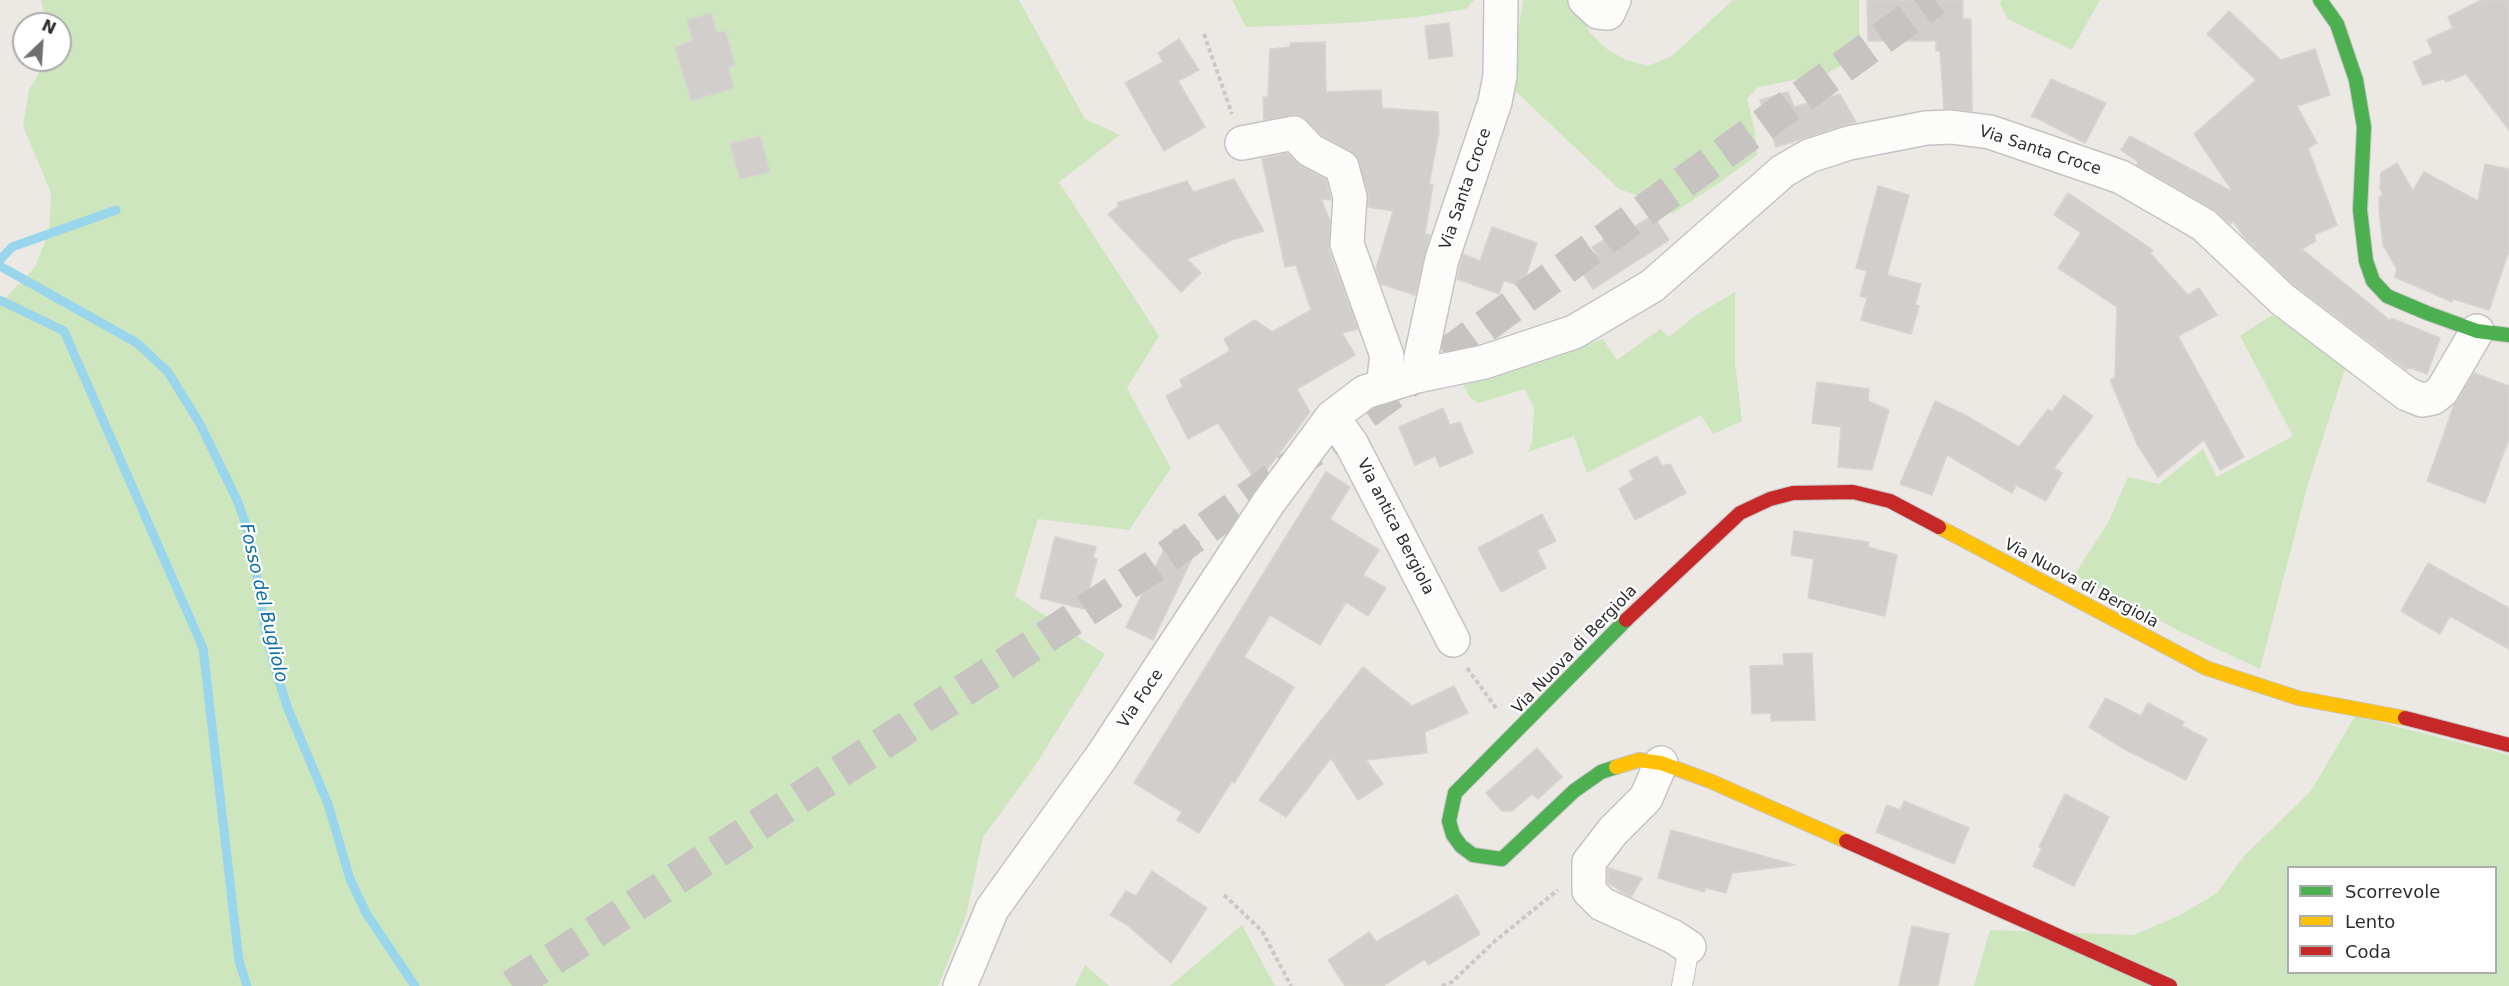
<!DOCTYPE html>
<html>
<head>
<meta charset="utf-8">
<style>
	body { margin:0 }
	#map { position:relative; width:2509px; height:986px; overflow:hidden; background:#ece8e4; font-family:"DejaVu Sans",sans-serif }
	canvas { display:block }
	.legend { position:absolute; left:2287px; top:866px; width:210px; height:108px; box-sizing:border-box; background:#fff; border:2px solid #ababab; margin:0; padding:8px 10px; list-style:none; font-size:18px; color:#2e2e2e }
	.legend li { display:flex; align-items:center; gap:12px; height:30px }
	.legend b { width:30px; border:2px solid #ababab }
	.north { position:absolute; left:12px; top:12px; width:60px; height:60px; box-sizing:border-box; background:#fff; border:2px solid #ababab; border-radius:50%; rotate:25deg; font-size:16px; font-weight:700; line-height:24px; text-align:center; color:#2e2e2e }
	.north::after { content:''; display:block; margin:auto; width:21px; height:27px; background:#706f6e; clip-path:polygon(50% 0,100% 100%,50% 72%,0 100%) }
</style>
</head>
<body>
<div id="map">
<canvas width="2509" height="986"></canvas>
<ul class="legend">
<li><b style="height:8px;background:#4caf50"></b>Scorrevole</li>
<li><b style="height:8px;background:#ffc107"></b>Lento</li>
<li><b style="height:8px;background:#c62828"></b>Coda</li>
</ul>
<div class="north">N</div>
</div>
<script>
const ctx = document.querySelector('canvas').getContext('2d');
ctx.lineJoin = 'round';
function fill(path, color) {
  ctx.fillStyle = color;
  ctx.fill(path, 'evenodd');
}
function shape(rows) {
  const path = new Path2D();
  for (const r of rows) {
    path.moveTo(r[0], r[1]);
    for (let i = 2; i < r.length; i += 2) path.lineTo(r[i], r[i + 1]);
  }
  return path;
}
function stroke(path, color, width, dash) {
  ctx.strokeStyle = color;
  ctx.lineWidth = width;
  ctx.lineCap = dash ? 'butt' : 'round';
  ctx.setLineDash(dash || []);
  ctx.stroke(path);
}
function drawText(font, color, halo, rows, align = 'center') {
  ctx.font = font + ' "DejaVu Sans",sans-serif';
  ctx.lineWidth = 4.5;
  ctx.setLineDash([]);
  ctx.textBaseline = 'middle';
  ctx.strokeStyle = halo;
  ctx.fillStyle = color;
  for (const [text, x, y, turn = 0] of rows) {
    ctx.save();
    ctx.translate(x, y);
    ctx.rotate((+turn || 0) * Math.PI / 180);
    ctx.textAlign = isNaN(turn) ? turn : align;
    if (halo) ctx.strokeText(text, 0, 0);
    ctx.fillText(text, 0, 0);
    ctx.restore();
  }
}
const green = shape([
	[41,0,1019,0,1085,119,1120,135,1059,182,1159,336,1127,388,1171,468,1129,530,1038,519,1015,596,1105,654,1033,769,983,837,966,916,938,986,0,986,0,304,35,267,49,231,51,193,23,126,29,90,47,60,60,60,60,24,47,24],
	[1232,0,1474,0,1466,9,1416,17,1350,23,1246,27],
	[1523,0,1572,0,1590,33,1607,49,1626,60,1648,66,1672,56,1733,0,1859,0,1859,50,1846,63,1826,74,1758,87,1747,99,1755,131,1757,155,1719,183,1672,214,1659,203,1619,189,1510,86],
	[2001,0,2100,0,2072,50,2008,19,2000,4],
	[1735,292,1735,362,1742,421,1713,434,1701,415,1587,473,1574,436,1528,452,1532,442,1534,409,1525,389,1479,403,1470,398,1460,378,1528,363,1603,339,1617,360,1660,329,1669,337,1696,315],
	[2284,315,2346,366,2308,484,2260,669,2181,632,2074,575,2108,523,2128,477,2159,484,2203,449,2217,477,2293,436,2240,336,2270,316],
	[2355,716,2509,755,2509,986,1974,986,1990,930,2134,935,2180,915,2217,893,2244,856,2311,791],
	[2288,868,2496,868,2496,972,2288,972],
	[1242,925,1275,986,1170,986],
	[1085,965,1109,986,1075,986]
]);
const stream = shape([
	[0,260,12,247,116,210],
	[0,266,137,343,168,372,200,424,237,500,245,522,252,546,266,635,276,672,288,709,328,804,350,879,366,913,415,986],
	[0,300,64,331,203,648,239,961,247,986]
]);
const building = shape([
	[1867,0,1963,0,1963,19,1971,19,1972,111,1944,109,1940,51,1936,51,1936,41,1868,41,1867,0],
	[2481,0,2509,0,2509,130,2466,74,2446,82,2444,79,2423,85,2413,62,2433,53,2427,40,2453,28,2448,17,2481,0],
	[2229,11,2281,60,2315,49,2330,95,2297,106,2317,143,2308,148,2337,225,2314,235,2316,241,2302,249,2392,322,2391,318,2440,338,2427,374,2408,367,2407,370,2294,285,2246,239,2233,221,2230,224,2213,209,2137,165,2138,162,2121,150,2130,136,2233,192,2194,134,2256,80,2207,34,2229,11],
	[711,13,717,33,725,31,735,65,728,67,734,88,691,101,675,47,693,41,687,20,711,13],
	[1449,23,1453,56,1429,59,1425,26,1449,23],
	[1179,39,1199,70,1178,81,1205,127,1164,151,1125,83,1163,62,1158,53,1179,39],
	[1325,42,1326,92,1381,90,1382,108,1438,112,1439,132,1429,184,1433,185,1425,234,1430,235,1415,295,1381,284,1376,269,1393,211,1368,207,1368,192,1356,155,1322,135,1300,115,1264,120,1263,97,1268,97,1270,49,1290,47,1290,43,1325,42],
	[2051,79,2106,103,2085,143,2037,118,2031,117,2051,79],
	[1788,92,1794,107,1840,94,1856,122,1776,147,1760,100,1788,92],
	[760,136,770,172,740,179,730,144,760,136],
	[1287,153,1301,166,1326,180,1331,200,1321,199,1330,221,1329,250,1358,329,1342,333,1355,355,1297,389,1310,412,1257,483,1218,423,1188,439,1166,396,1183,387,1180,380,1230,351,1224,339,1255,320,1272,332,1311,310,1296,265,1285,267,1262,159,1287,153],
	[2397,163,2413,191,2424,172,2478,201,2485,164,2509,169,2509,251,2489,310,2453,299,2452,302,2395,277,2397,269,2383,245,2379,209,2379,197,2383,195,2380,189,2381,173,2397,163],
	[1234,179,1264,231,1232,240,1187,259,1201,273,1181,292,1108,214,1119,206,1117,203,1187,181,1193,192,1234,179],
	[1878,186,1909,195,1887,275,1921,284,1915,305,1919,306,1911,334,1861,320,1867,298,1860,296,1867,271,1856,268,1878,186],
	[2068,193,2153,250,2150,253,2188,295,2199,288,2217,315,2178,336,2244,457,2220,470,2204,440,2158,477,2137,444,2110,380,2115,377,2117,307,2058,268,2081,233,2054,215,2068,193],
	[1653,215,1669,240,1593,289,1577,265,1596,253,1592,247,1620,230,1623,234,1653,215],
	[1492,227,1537,243,1522,287,1504,280,1499,294,1457,279,1463,254,1480,261,1492,227],
	[2474,373,2509,386,2509,439,2485,503,2427,481,2454,405,2474,373],
	[1817,382,1869,389,1868,401,1889,410,1872,470,1838,467,1841,427,1812,423,1817,382],
	[2064,395,2093,416,2054,468,2062,473,2046,501,2016,485,2012,493,1947,455,1932,495,1900,484,1935,401,1967,416,2019,447,2048,409,2052,412,2064,395],
	[1443,408,1450,425,1460,422,1473,453,1440,467,1435,456,1415,465,1399,427,1443,408],
	[1657,456,1662,466,1670,464,1686,493,1635,520,1619,489,1634,480,1629,471,1657,456],
	[1326,472,1350,487,1330,519,1379,550,1363,575,1386,588,1368,616,1346,602,1320,645,1270,615,1244,657,1294,687,1234,783,1232,781,1199,833,1177,820,1182,812,1134,783,1326,472],
	[1542,514,1556,541,1537,550,1546,568,1501,592,1478,548,1542,514],
	[1174,529,1200,542,1153,640,1126,627,1174,529],
	[1794,531,1869,542,1868,547,1897,555,1885,616,1808,598,1814,559,1791,555,1794,531],
	[1055,537,1096,547,1093,558,1097,559,1084,609,1040,598,1055,537],
	[2428,563,2509,608,2509,649,2450,616,2440,634,2401,611,2428,563],
	[1812,653,1815,720,1771,721,1771,713,1752,714,1750,666,1784,665,1783,654,1812,653],
	[1363,667,1412,706,1454,686,1468,713,1425,732,1427,753,1366,760,1383,784,1358,800,1331,758,1286,817,1259,800,1363,667],
	[2106,698,2141,716,2148,703,2184,722,2182,726,2207,739,2186,780,2124,749,2089,727,2106,698],
	[1537,748,1562,777,1538,799,1532,794,1512,811,1502,811,1486,793,1537,748],
	[2065,794,2109,817,2074,886,2033,866,2042,848,2039,847,2065,794],
	[1904,801,1969,828,1954,864,1876,832,1887,805,1900,810,1904,801],
	[1671,830,1795,865,1732,873,1726,893,1706,888,1704,892,1658,878,1671,830],
	[1608,868,1642,878,1631,897,1608,883,1608,868],
	[1152,871,1207,908,1171,963,1126,924,1110,915,1126,891,1136,896,1152,871],
	[1457,895,1480,934,1428,965,1425,959,1383,986,1345,986,1328,960,1369,932,1376,942,1457,895],
	[1912,926,1949,934,1938,986,1899,986,1912,926]
]);
const secondaryTunnel = shape([
	[512,986,1154,566,1935,0]
]);
const path = shape([
	[1204,34,1232,114],
	[1467,668,1496,708],
	[1224,895,1262,931,1291,986],
	[1442,986,1452,982,1495,941,1558,890]
]);
const lane = shape([
	[1682,986,1689,947]
]);
const street = shape([
	[1585,0,1598,12,1608,13,1614,0],
	[1242,143,1294,133,1310,150,1342,167,1350,197,1347,244,1387,356,1383,386],
	[1417,376,1442,259,1495,102,1500,76,1501,0],
	[1332,417,1351,443,1453,640],
	[1661,763,1646,798,1613,831,1589,862,1589,891,1602,904,1672,936,1689,947],
	[960,986,992,909,1102,756,1269,502,1332,417,1365,392,1417,376,1484,362,1574,332,1652,286,1783,171,1809,156,1849,143,1926,128,1951,127,1990,132,2121,177,2204,225,2282,299,2407,394,2422,400,2433,398,2442,391,2477,331]
]);
const fast = shape([
	[2320,0,2337,24,2356,80,2364,127,2360,210,2366,261,2373,281,2387,296,2427,313,2477,331,2509,335],
	[1616,767,1601,772,1574,791,1502,859,1473,855,1461,846,1453,835,1449,821,1455,793,1626,620]
]);
const slow = shape([
	[1939,527,2206,668,2298,698,2405,718],
	[1616,767,1639,760,1661,763,1710,781,1846,841]
]);
const jam = shape([
	[1626,620,1740,513,1770,499,1793,493,1853,492,1890,501,1939,527],
	[2405,718,2509,745],
	[1846,841,2170,986]
]);
const streetNames = [
	["Via Santa Croce",2040,151,18],
	["Via Santa Croce",1466,189,-71],
	["Via antica Bergiola",1395,527,63],
	["Via Nuova di Bergiola",2081,584,28],
	["Via Nuova di Bergiola",1575,650,-46],
	["Via Foce",1141,699,-56]
];
const waterNames = [
	["Fosso del Bugliolo",263,603,77]
];
fill(green, '#cee6be');
stroke(stream, '#99d6ec', 9);
fill(building, '#d1cecb');
stroke(building, '#d7d4d0', 1.5);
stroke(secondaryTunnel, '#c6c3c0', 33, [33, 16]);
stroke(lane, '#c5c4c5', 22);
stroke(street, '#c5c4c5', 36);
stroke(fast, '#c5c4c5', 16);
stroke(slow, '#c5c4c5', 16);
stroke(jam, '#c5c4c5', 16);
stroke(path, '#c9c9c8', 4, [4.5, 3]);
stroke(lane, '#fcfcfb', 20);
stroke(street, '#fcfcfb', 33);
stroke(fast, '#4caf50', 14);
stroke(slow, '#ffc107', 14);
stroke(jam, '#c62828', 14);
drawText('16px', '#2e2e2e', '#fff', streetNames);
drawText('italic 18px', '#0d6fa3', '#fff', waterNames);
</script>
</body>
</html>
